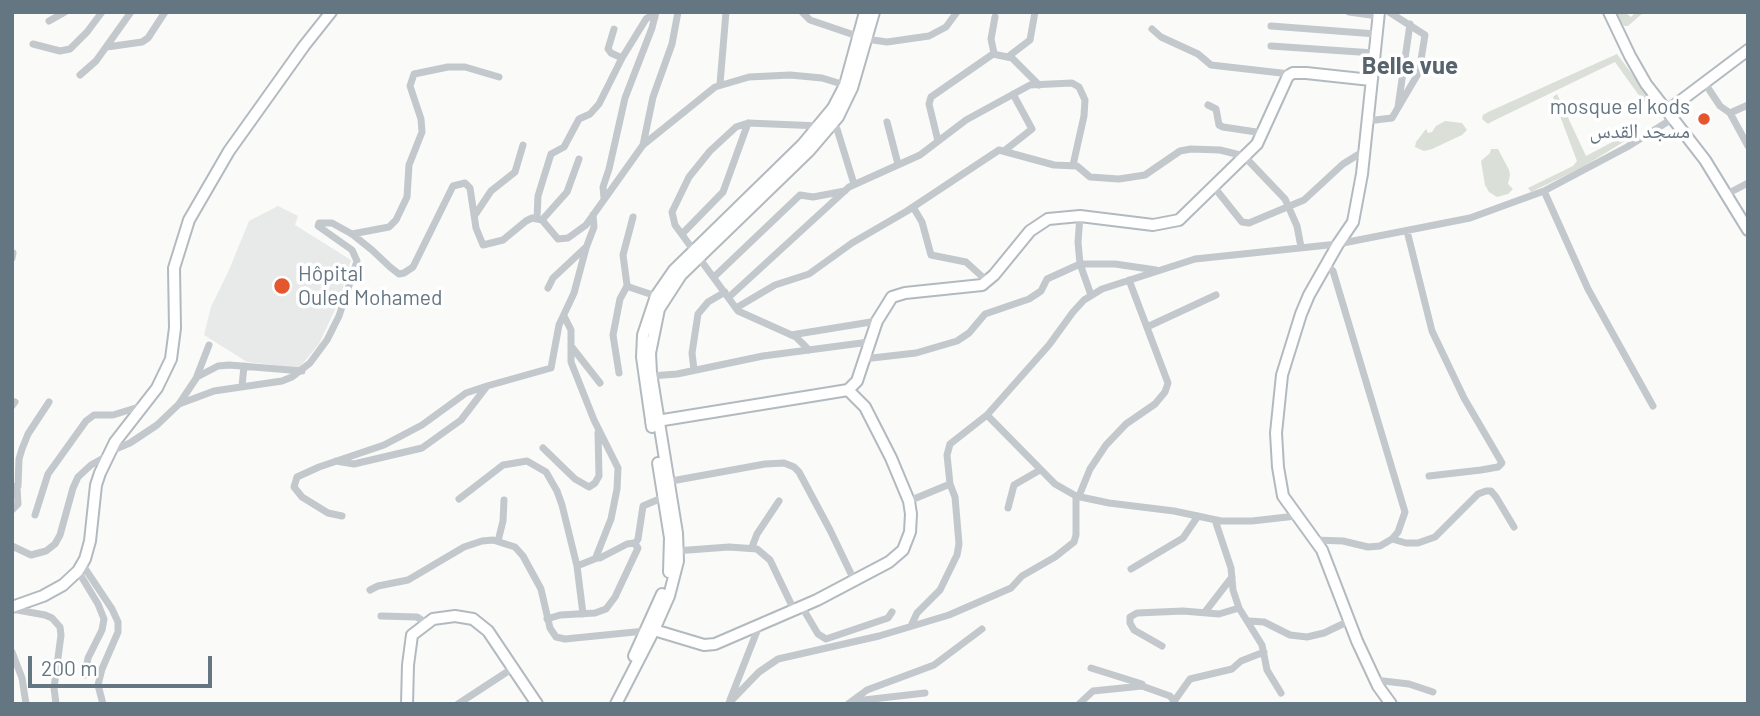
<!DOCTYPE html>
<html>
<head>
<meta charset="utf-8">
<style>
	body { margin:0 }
	#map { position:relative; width:1760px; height:716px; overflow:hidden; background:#fafaf8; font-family:Barlow,sans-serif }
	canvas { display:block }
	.frame { position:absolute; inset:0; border:14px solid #657683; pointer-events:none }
	.scale { position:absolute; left:28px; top:656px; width:184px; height:32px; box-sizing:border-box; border:4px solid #657683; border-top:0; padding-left:9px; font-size:21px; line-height:24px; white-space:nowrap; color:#657683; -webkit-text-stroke:5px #fff; paint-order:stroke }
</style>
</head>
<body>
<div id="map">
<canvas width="1760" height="716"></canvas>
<div class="frame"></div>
<div class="scale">200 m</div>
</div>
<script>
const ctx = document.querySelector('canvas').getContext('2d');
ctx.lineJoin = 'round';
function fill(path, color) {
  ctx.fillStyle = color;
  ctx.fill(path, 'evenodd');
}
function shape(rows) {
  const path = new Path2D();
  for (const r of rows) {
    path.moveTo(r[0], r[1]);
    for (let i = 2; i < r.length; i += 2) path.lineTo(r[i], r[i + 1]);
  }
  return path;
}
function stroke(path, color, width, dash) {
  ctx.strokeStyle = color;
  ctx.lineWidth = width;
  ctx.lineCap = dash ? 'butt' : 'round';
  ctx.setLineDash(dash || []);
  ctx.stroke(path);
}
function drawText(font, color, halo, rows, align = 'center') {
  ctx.font = font + ' Barlow,"Noto Naskh Arabic",sans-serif';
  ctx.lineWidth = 7;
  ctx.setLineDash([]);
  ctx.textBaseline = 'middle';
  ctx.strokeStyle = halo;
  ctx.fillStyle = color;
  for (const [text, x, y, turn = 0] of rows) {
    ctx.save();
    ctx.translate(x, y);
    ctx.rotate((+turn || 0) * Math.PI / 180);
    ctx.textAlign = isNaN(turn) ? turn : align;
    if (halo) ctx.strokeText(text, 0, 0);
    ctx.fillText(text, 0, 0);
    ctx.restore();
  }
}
const built = shape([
	[278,206,298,216,295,225,351,260,339,301,319,344,299,368,247,362,204,335,211,307,229,270,249,221]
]);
const green = shape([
	[1615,12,1624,12,1631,17,1636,12,1644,12,1628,26,1624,26],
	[1617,54,1647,94,1648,103,1643,101,1615,62,1491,122,1488,124,1482,119,1483,115,1488,112],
	[1557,94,1586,156,1635,130,1638,133,1581,168,1531,192,1528,188,1573,166,1577,161,1554,100,1553,97],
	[1445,121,1462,123,1467,130,1462,135,1432,149,1424,151,1415,147,1416,142,1426,129,1428,133,1432,132,1436,126],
	[1491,149,1498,149,1509,170,1510,175,1508,184,1513,189,1508,194,1497,197,1489,192,1485,185,1481,161,1490,153]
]);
const street = shape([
	[802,12,810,20,866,39,887,42,929,36,946,27,957,12],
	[1349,12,1378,16],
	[49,21,65,12],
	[1271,26,1376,34],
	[614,29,608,49,611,53,622,58],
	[1152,29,1161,37,1198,54,1211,65,1290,74],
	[33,44,60,51,70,49,87,32,102,12],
	[1271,46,1374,53],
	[107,47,142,42,148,38,165,12],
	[994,53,991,39,995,17],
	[1009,56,1030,40,1035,12],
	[80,75,96,61,131,12],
	[1704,82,1720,106,1730,113,1748,146],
	[720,84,726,12],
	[1208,105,1216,109,1219,125,1223,127,1263,133],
	[1398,107,1410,24],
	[1730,113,1748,105],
	[1367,121,1392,118,1419,72,1425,35,1389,12],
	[887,122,898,164],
	[938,141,929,104,931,97,993,54,1012,58,1039,85],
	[643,145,653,97,672,44,678,12],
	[1004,151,1032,129,1013,94],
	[1214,187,1242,222,1249,223,1304,200,1343,164,1364,151],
	[1544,191,1588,289,1653,406],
	[1727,194,1748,183],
	[604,198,603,187,609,169,625,98,652,28,656,12],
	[913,207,922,222,931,255,966,262,987,281],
	[475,215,491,191,515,172,523,145],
	[1080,216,1078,242,1080,264,1115,264,1156,270],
	[633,217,623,255,627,285,629,287,656,296],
	[537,218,538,196,551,154,564,147,579,119,590,114,599,104,622,58,646,19,649,17,655,17],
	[542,220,567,192,579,159],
	[1407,231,1432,331,1464,398,1502,463,1498,467,1481,470,1429,476],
	[352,234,389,227,396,220,407,197,409,165,422,132,421,119,410,86,414,74,448,67,465,67,499,77],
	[682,234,723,192,748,123],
	[12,258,13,253],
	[714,277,800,195,813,197,845,191],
	[548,288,553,278,585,248],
	[729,297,849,187,920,155,966,120,1030,85,1072,83,1079,87,1085,100,1084,116,1073,165],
	[736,308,775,285,809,274,852,243,907,211,999,150,1054,165,1077,166,1090,177,1119,179,1145,175,1180,151,1191,149,1220,150,1244,156,1285,199,1297,226,1301,247],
	[1147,327,1216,295],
	[791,335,877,321],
	[571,346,600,383],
	[809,350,796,337,738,311,675,225,672,212,689,177,710,151,736,127,748,123,820,126,837,129,854,184],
	[863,359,916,353,957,341,969,333,985,314,1029,299,1041,291,1047,279,1080,264,1091,295],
	[694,370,692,353,698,314,708,302,725,292],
	[619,373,613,335,620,299,627,286],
	[197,376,209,345],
	[651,376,677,374,763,356,869,342],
	[242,386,244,366],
	[179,404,214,391,282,381,292,377,310,363,327,340,339,316,357,261,352,250,318,226,319,223,332,223,352,234,372,250,390,267,399,274,404,273,413,267,453,186,465,183,470,188,476,228,483,245,503,240,526,221,532,218,542,220,558,239,568,238,586,225,643,145,715,87,749,77,790,75,822,78,845,85],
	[12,406,15,402],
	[987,415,1055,484,1076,496,1109,503,1174,511,1221,521,1252,521,1296,516],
	[543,448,575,479,589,487,595,483,599,476,598,433],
	[111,451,130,443,157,425,179,404,197,377,218,366,229,365,302,371],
	[336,461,354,464,422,448,461,420,487,386,551,368,559,325,574,293,586,248,594,227,593,215],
	[666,482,765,464,784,463,794,467,799,472,830,530,854,580],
	[12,487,18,486,19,459,22,449,28,434,49,402],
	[1079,496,1090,469,1106,445,1126,424,1155,404,1165,392,1168,383,1129,280],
	[459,499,503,465,527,461,546,472,557,491,562,505,577,566,583,614],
	[909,501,950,484,947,455,950,444,987,415,1049,345,1073,312,1084,300,1102,289,1195,259,1338,244,1470,218,1544,191,1627,147,1672,119],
	[1008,508,1014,485,1040,470],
	[12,510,18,504,17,488],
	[35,515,48,474,86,421,94,415,113,415,142,406],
	[342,516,328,513,302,497,294,487,297,477,319,467,384,445,422,425,466,393,487,386],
	[1215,520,1231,568,1233,590,1239,608,1262,645,1267,670,1281,693],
	[1392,539,1406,543,1418,543,1435,537,1478,494,1486,491,1491,491,1496,497,1514,527],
	[1315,540,1343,541,1368,547,1380,546,1392,539,1398,532,1405,512,1333,271,1326,265],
	[498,541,503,521,504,500],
	[635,544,638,539,643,506,664,497],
	[12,546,31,555,46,551,55,544,60,535,73,488,78,477,91,465,107,456],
	[752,547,757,534,779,501],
	[675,551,729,547,757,549,770,560,794,610],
	[82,564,112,609,118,622,118,632,102,669,98,685,103,704],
	[577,566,597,558],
	[1131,569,1183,538,1198,516],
	[78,571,98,604,104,619,102,630,88,658,85,675],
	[370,590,378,586,408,580,464,547,482,541,493,540,515,547,523,556,541,589,550,628,556,637,565,639,645,631],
	[802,607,818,634,826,639,888,618,892,612],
	[12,609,45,615,52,618,60,627,61,635,54,688,56,704],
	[1205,612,1232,577],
	[381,616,417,617,426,623],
	[547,619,560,615,595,613,606,609,615,597,638,548,634,543,627,544,600,558,596,557,611,519,617,489,618,468,594,420,571,362,571,330,564,316],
	[1249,621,1264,622,1290,635,1307,637,1324,633,1349,621],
	[911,626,917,613,940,590,957,555,959,544,955,497,950,484],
	[1162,646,1134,630,1130,623,1130,617,1137,613,1183,611,1219,614,1239,608],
	[12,652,22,678,26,704],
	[1091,668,1142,684],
	[1375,680,1409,684,1433,692],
	[856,699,864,700,925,693],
	[730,700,759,626],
	[1175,700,1190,679,1232,669,1241,661,1264,652],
	[729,703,759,672,778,659,879,636,949,615,1011,588,1022,576,1055,557,1074,542,1076,535,1076,496],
	[458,704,513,668],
	[848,704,867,690,934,665,982,629],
	[1079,704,1093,691,1142,686,1170,696,1176,704]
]);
const secondary = shape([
	[1379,12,1362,174,1353,222,1338,244,1309,295,1301,314,1282,375,1276,433,1278,467,1283,496,1322,550,1357,641,1378,686,1391,704],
	[1609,12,1630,56,1646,84,1705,160,1748,230],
	[1667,111,1748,50],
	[651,422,848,390,857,381,877,321,892,297,905,293,982,285,994,275,1030,231,1048,219,1080,216,1153,225,1179,220,1257,144,1288,76,1293,73,1306,73,1371,80],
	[652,427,642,357,643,335,656,296,674,270,803,144,833,108,845,85,865,12],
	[658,463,670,538,669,572],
	[12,607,43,596,63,585,78,571,85,559,90,541,96,485,100,473,115,442,157,388,171,359,175,328,174,268,189,220,229,151,304,46,331,12],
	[648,631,654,630,704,645,715,644,817,600,889,562,903,550,910,532,911,514,909,501,891,458,865,407,848,390],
	[634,656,662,594],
	[407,704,408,665,412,635,433,619,455,616,473,619,488,631,537,704],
	[616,704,654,630,669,596,678,561,677,533,651,373,650,353,659,309,681,275,809,151,838,117,852,88,874,12]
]);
const markers = [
	[1704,119,7,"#e4572e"],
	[282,286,9,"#e4572e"]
];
const poiNames = [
	["mosque el kods",1690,107],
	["مسجد القدس",1690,131],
	["Hôpital",298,274,"left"],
	["Ouled Mohamed",298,298,"left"]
];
const quarterNames = [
	["Belle vue",1410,66]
];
fill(built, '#e8e9e9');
fill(green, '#dadfd7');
stroke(secondary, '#b3babf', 14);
stroke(street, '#c3c8cc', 7);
stroke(secondary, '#fff', 10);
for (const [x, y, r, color] of markers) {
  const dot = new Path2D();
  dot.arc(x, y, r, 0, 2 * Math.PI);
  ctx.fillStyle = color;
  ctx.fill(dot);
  stroke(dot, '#fff', 2.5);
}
drawText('21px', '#657683', '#fff', poiNames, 'right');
drawText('bold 24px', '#57646e', '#fff', quarterNames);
</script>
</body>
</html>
